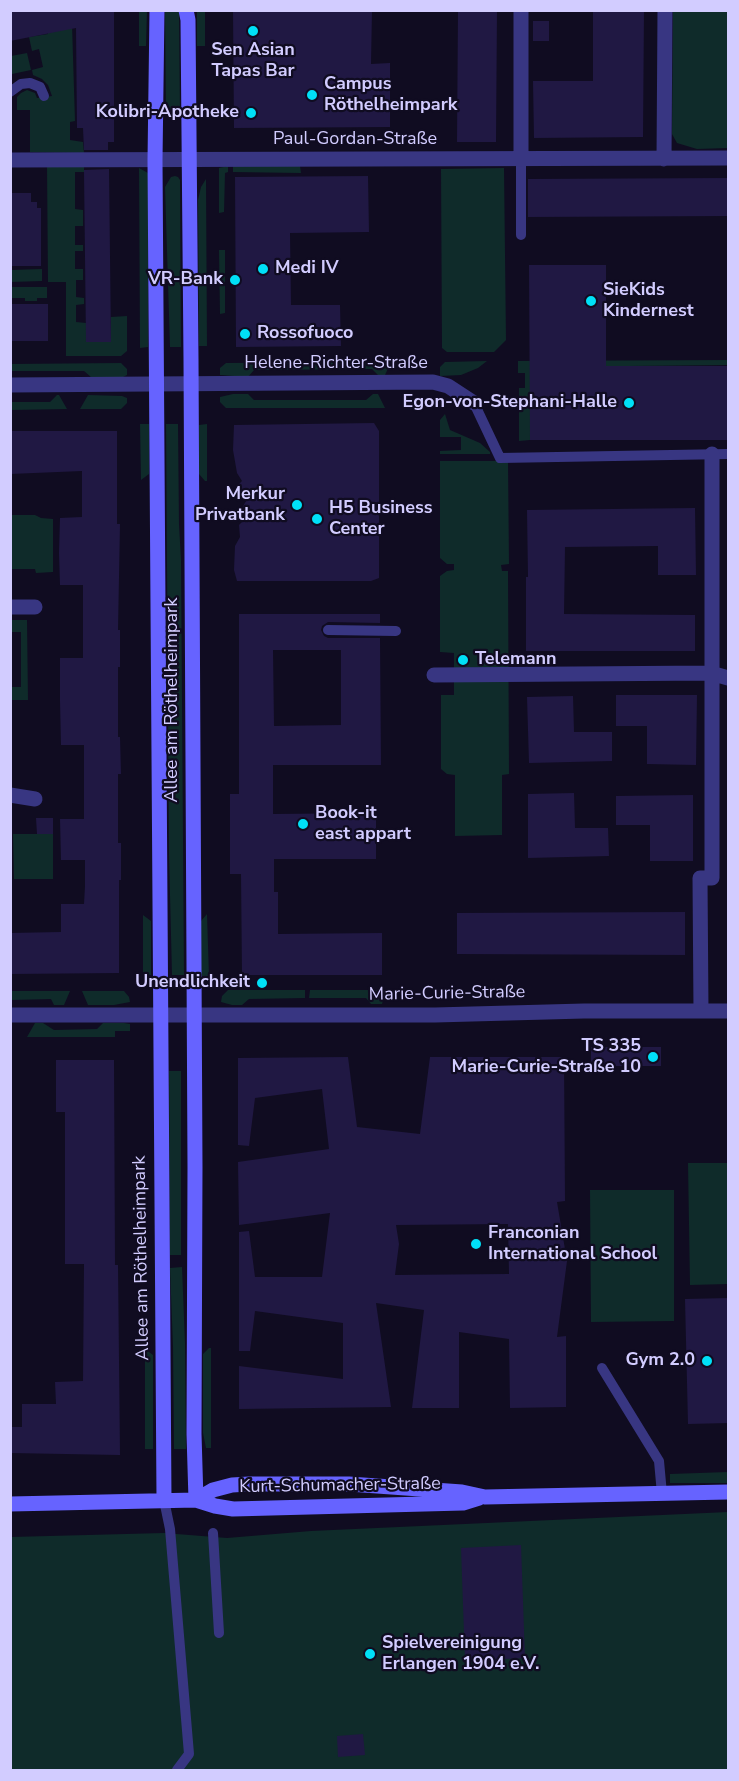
<!DOCTYPE html>
<html>
<head>
<meta charset="utf-8">
<style>
	body { margin:0 }
	#map { position:relative; width:739px; height:1781px; overflow:hidden; background:#100c21; font-family:"Nunito Sans",sans-serif }
	canvas { display:block }
	.frame { position:absolute; inset:0; border:12px solid #d2ccff; pointer-events:none }
</style>
</head>
<body>
<div id="map">
<canvas width="739" height="1781"></canvas>
<div class="frame"></div>
</div>
<script>
const ctx = document.querySelector('canvas').getContext('2d');
ctx.lineJoin = 'round';
function fill(path, color) {
  ctx.fillStyle = color;
  ctx.fill(path, 'evenodd');
}
function shape(rows) {
  const path = new Path2D();
  for (const r of rows) {
    path.moveTo(r[0], r[1]);
    for (let i = 2; i < r.length; i += 2) path.lineTo(r[i], r[i + 1]);
  }
  return path;
}
function stroke(path, color, width, dash) {
  ctx.strokeStyle = color;
  ctx.lineWidth = width;
  ctx.lineCap = dash ? 'butt' : 'round';
  ctx.setLineDash(dash || []);
  ctx.stroke(path);
}
function drawText(font, color, halo, rows, align = 'center') {
  ctx.font = font + ' "Nunito Sans",sans-serif';
  ctx.lineWidth = 4.5;
  ctx.setLineDash([]);
  ctx.textBaseline = 'middle';
  ctx.strokeStyle = halo;
  ctx.fillStyle = color;
  for (const [text, x, y, turn = 0] of rows) {
    ctx.save();
    ctx.translate(x, y);
    ctx.rotate((+turn || 0) * Math.PI / 180);
    ctx.textAlign = isNaN(turn) ? turn : align;
    if (halo) ctx.strokeText(text, 0, 0);
    ctx.fillText(text, 0, 0);
    ctx.restore();
  }
}
const green = shape([
	[139,11,147,11,146,46,139,46],
	[165,11,179,11,180,115,166,116],
	[197,11,205,11,205,46,197,46],
	[673,11,728,11,728,148,697,149,677,143,672,134],
	[72,24,75,121,70,122,70,140,83,142,84,153,30,152,30,110,17,110,17,97,21,93,27,90,35,93,37,98,52,96,48,85,42,79,33,75,32,70,43,67,39,49,32,51,29,37,48,34,47,28],
	[27,53,31,70,12,74,11,77,11,56],
	[47,166,84,166,84,172,75,172,75,209,83,210,83,226,75,226,75,245,83,245,83,251,75,251,75,269,83,269,83,280,76,280,76,297,84,298,84,304,76,305,76,322,86,323,111,342,111,317,127,316,127,351,121,356,66,356,66,282,48,282],
	[228,166,228,172,225,173,224,212,219,213,219,168],
	[233,166,300,166,301,173,233,172],
	[139,168,148,173,148,347,140,348],
	[504,168,506,340,494,352,447,352,442,348,441,169],
	[175,176,178,177,180,180,181,347,170,347,165,187,171,177],
	[206,179,207,346,199,346,198,200,201,187],
	[219,250,225,250,225,313,220,314],
	[42,269,42,281,11,282,11,270],
	[11,287,47,287,47,298,37,298,37,301,25,301,25,298,11,298],
	[728,360,728,365,531,367,530,440,519,441,519,388,525,388,525,373,518,373,518,361],
	[487,361,478,368,461,375,440,376,440,367,445,362],
	[391,362,385,375,379,376,372,369,254,370,248,377,220,375,220,368,226,363],
	[121,363,127,369,127,375,123,377,91,377,84,371,11,371,10,364],
	[233,394,248,394,254,400,366,400,373,394,378,394,385,408,226,408,220,402,220,397],
	[57,395,59,395,67,409,11,410,11,402,50,402],
	[88,395,122,396,127,398,127,403,121,409,80,409],
	[445,414,450,430,480,443,490,452,490,454,440,454,440,451,461,450,461,437,440,437,440,420],
	[140,424,149,424,149,474,141,480],
	[166,424,178,424,179,524,181,560,184,975,172,975,169,855],
	[207,424,207,481,205,481,199,474,199,425],
	[440,461,508,461,509,564,501,565,502,571,508,571,509,774,502,775,502,835,455,836,455,775,447,774,441,769,441,695,454,695,454,653,440,652,440,576,447,571,454,570,454,564,447,564,440,558],
	[11,515,35,515,41,518,53,519,53,572,36,573,35,569,11,569],
	[11,620,27,620,28,700,11,700,11,687,21,687,21,632,11,632],
	[13,834,53,834,53,879,14,879],
	[207,914,209,976,201,976,201,921],
	[143,915,151,921,151,975,143,975],
	[228,990,305,990,305,998,249,999,242,1005,232,1005,221,1002,222,996],
	[310,990,386,990,382,1004,371,1004,366,998,309,998],
	[11,991,70,991,64,1005,54,1005,51,999,11,1000],
	[124,991,129,997,130,1002,114,1005,88,1005,82,991],
	[35,1023,43,1023,54,1030,97,1029,103,1023,124,1023,130,1024,130,1031,115,1031,115,1037,27,1037],
	[169,1071,181,1071,181,1255,170,1255],
	[688,1163,728,1163,728,1284,690,1285],
	[590,1190,674,1190,674,1321,591,1322],
	[182,1267,185,1343,186,1449,174,1449,173,1347,170,1268],
	[209,1348,211,1348,211,1448,206,1448,203,1433,203,1354],
	[145,1349,153,1355,153,1449,145,1449],
	[728,1472,728,1483,670,1483,670,1474],
	[728,1512,728,1770,11,1770,11,1537,164,1533,227,1538,311,1531]
]);
const building = shape([
	[10,10,114,10,114,142,108,142,108,150,84,150,83,128,77,128,76,28,10,41],
	[233,10,372,10,371,64,390,63,390,127,234,128],
	[458,10,497,10,496,142,457,142],
	[593,10,644,10,643,137,534,138,533,81,593,81],
	[533,21,549,21,549,41,533,41],
	[109,169,111,342,86,342,84,172,84,170],
	[368,176,369,232,290,233,291,305,340,305,341,346,236,347,235,177],
	[729,178,729,216,528,217,528,179],
	[10,193,31,193,31,202,37,202,37,208,41,208,41,266,10,266],
	[529,265,606,265,606,366,729,366,729,440,530,440],
	[10,304,48,304,48,341,10,341],
	[374,423,379,431,379,578,371,581,237,581,234,570,235,546,240,537,239,525,247,517,242,508,249,496,236,487,242,481,237,473,233,450,234,425],
	[10,431,117,431,117,524,120,524,118,630,120,630,120,667,118,667,118,737,120,737,121,774,118,774,118,843,121,843,121,880,119,880,119,973,10,974,10,933,61,932,61,904,84,904,85,886,85,860,61,860,60,819,84,819,84,745,61,745,60,701,60,658,83,658,83,585,60,585,59,553,60,518,82,517,82,471,10,474],
	[695,508,696,575,658,575,658,546,565,547,564,614,695,615,695,651,526,651,526,577,528,577,527,510],
	[239,614,380,614,380,623,328,622,322,626,321,630,324,636,328,638,380,638,381,765,273,765,273,814,376,813,376,859,274,859,274,892,278,892,278,934,382,933,382,975,242,975,241,874,230,874,230,794,239,794],
	[273,650,341,650,341,725,274,726],
	[616,695,697,695,696,765,647,764,647,726,616,726],
	[573,696,574,732,612,732,612,761,529,763,527,697],
	[574,793,575,828,608,828,609,856,528,858,528,794],
	[693,795,693,861,650,861,650,825,616,825,616,796],
	[36,818,53,818,53,834,37,834],
	[685,912,685,955,457,954,457,913],
	[591,1047,661,1047,661,1066,591,1066],
	[348,1057,357,1127,420,1134,430,1057,564,1057,565,1201,557,1202,567,1261,557,1337,566,1336,566,1407,510,1408,509,1339,459,1332,459,1408,412,1408,424,1310,376,1303,391,1407,239,1409,239,1366,343,1379,343,1323,255,1311,250,1351,239,1351,239,1232,249,1231,255,1277,322,1277,330,1213,239,1225,238,1162,329,1149,322,1089,255,1098,249,1146,238,1145,238,1058],
	[508,1224,509,1274,395,1275,399,1244,396,1225],
	[56,1060,114,1060,115,1265,118,1265,120,1455,10,1453,10,1427,22,1427,22,1404,56,1404,55,1382,83,1381,84,1264,65,1264,65,1112,56,1112],
	[729,1298,729,1423,688,1424,685,1299],
	[521,1545,525,1658,465,1661,461,1548],
	[363,1734,365,1755,338,1757,337,1736]
]);
const lane = shape([
	[10,92,21,84,30,83,40,87,44,96],
	[521,159,521,235],
	[474,403,500,458,728,454],
	[328,630,396,631],
	[602,1368,659,1461,662,1494],
	[164,1500,170,1529,189,1754,177,1770],
	[213,1533,219,1633]
]);
const street = shape([
	[521,159,521,10],
	[664,159,665,10],
	[10,160,728,158],
	[10,385,433,382,448,386,474,403],
	[10,607,35,607],
	[434,675,711,673,728,678],
	[10,795,35,799],
	[701,1011,700,878,712,878,712,454],
	[10,1015,435,1015,584,1011,728,1011]
]);
const secondary = shape([
	[157,10,155,160,164,1500],
	[186,10,188,20,191,359,195,1167,194,1434,196,1500],
	[196,1500,213,1490,232,1485,249,1484,349,1484,462,1492,485,1497,728,1492],
	[10,1504,196,1500,215,1506,233,1509,463,1503,479,1498]
]);
const markers = [
	[253,31,6,"#00e0f7"],
	[312,95,6,"#00e0f7"],
	[251,113,6,"#00e0f7"],
	[263,269,6,"#00e0f7"],
	[235,280,6,"#00e0f7"],
	[591,301,6,"#00e0f7"],
	[245,334,6,"#00e0f7"],
	[629,403,6,"#00e0f7"],
	[297,505,6,"#00e0f7"],
	[317,519,6,"#00e0f7"],
	[463,660,6,"#00e0f7"],
	[303,824,6,"#00e0f7"],
	[262,983,6,"#00e0f7"],
	[653,1057,6,"#00e0f7"],
	[476,1244,6,"#00e0f7"],
	[707,1361,6,"#00e0f7"],
	[370,1654,6,"#00e0f7"]
];
const poiNames = [
	["Sen Asian",253,51,"center"],
	["Tapas Bar",253,72,"center"],
	["Campus",324,85],
	["Röthelheimpark",324,106],
	["Kolibri-Apotheke",239,113,"right"],
	["Medi IV",275,269],
	["VR-Bank",223,280,"right"],
	["SieKids",603,291],
	["Kindernest",603,312],
	["Rossofuoco",257,334],
	["Egon-von-Stephani-Halle",617,403,"right"],
	["Merkur",285,495,"right"],
	["Privatbank",285,516,"right"],
	["H5 Business",329,509],
	["Center",329,530],
	["Telemann",475,660],
	["Book-it",315,814],
	["east appart",315,835],
	["Unendlichkeit",250,983,"right"],
	["TS 335",641,1047,"right"],
	["Marie-Curie-Straße 10",641,1068,"right"],
	["Franconian",488,1234],
	["International School",488,1255],
	["Gym 2.0",695,1361,"right"],
	["Spielvereinigung",382,1644],
	["Erlangen 1904 e.V.",382,1665]
];
const streetNames = [
	["Paul-Gordan-Straße",355,140],
	["Helene-Richter-Straße",336,364],
	["Allee am Röthelheimpark",173,700,-90],
	["Marie-Curie-Straße",447,994,-1],
	["Allee am Röthelheimpark",142,1258,-91],
	["Kurt-Schumacher-Straße",340,1486,-1]
];
fill(green, '#0f2b2a');
fill(building, '#201843');
stroke(lane, '#383682', 10);
stroke(street, '#383682', 15);
stroke(secondary, '#6663ff', 15);
for (const [x, y, r, color] of markers) {
  const dot = new Path2D();
  dot.arc(x, y, r, 0, 2 * Math.PI);
  ctx.fillStyle = color;
  ctx.fill(dot);
  stroke(dot, '#100c21', 2);
}
drawText('bold 18px', '#d2ccff', '#100c21', poiNames, 'left');
drawText('18px', '#d2ccff', '#100c21', streetNames);
</script>
</body>
</html>
